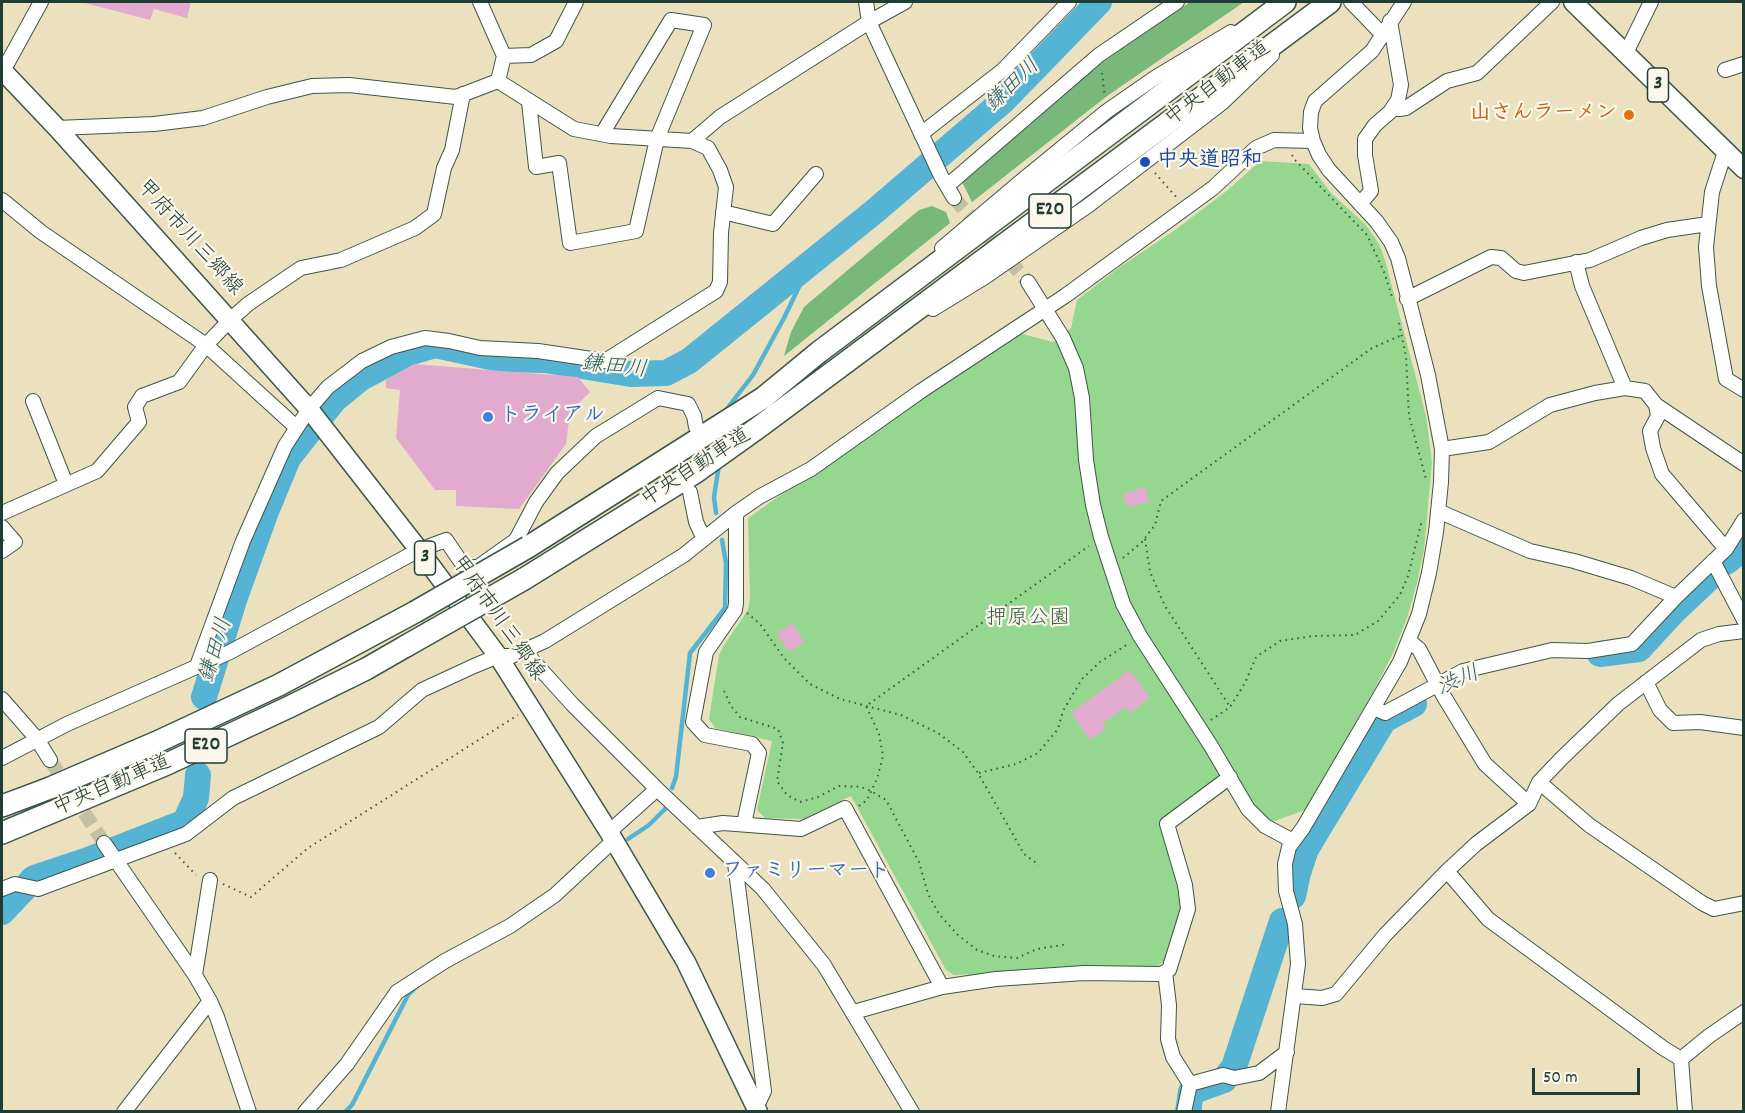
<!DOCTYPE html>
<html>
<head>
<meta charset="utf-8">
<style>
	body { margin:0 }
	#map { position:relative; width:1745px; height:1113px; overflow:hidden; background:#ebe1bf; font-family:Dekko,sans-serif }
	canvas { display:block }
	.frame { position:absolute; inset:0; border:3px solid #1f3d34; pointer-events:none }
	.scale { position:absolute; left:1532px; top:1068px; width:108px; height:27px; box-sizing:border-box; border:3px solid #1f3d34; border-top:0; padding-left:8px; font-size:18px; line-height:21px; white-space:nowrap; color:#1f3d34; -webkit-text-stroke:4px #fbf7ec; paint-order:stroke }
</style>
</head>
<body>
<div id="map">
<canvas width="1745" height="1113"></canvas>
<div class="frame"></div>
<div class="scale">50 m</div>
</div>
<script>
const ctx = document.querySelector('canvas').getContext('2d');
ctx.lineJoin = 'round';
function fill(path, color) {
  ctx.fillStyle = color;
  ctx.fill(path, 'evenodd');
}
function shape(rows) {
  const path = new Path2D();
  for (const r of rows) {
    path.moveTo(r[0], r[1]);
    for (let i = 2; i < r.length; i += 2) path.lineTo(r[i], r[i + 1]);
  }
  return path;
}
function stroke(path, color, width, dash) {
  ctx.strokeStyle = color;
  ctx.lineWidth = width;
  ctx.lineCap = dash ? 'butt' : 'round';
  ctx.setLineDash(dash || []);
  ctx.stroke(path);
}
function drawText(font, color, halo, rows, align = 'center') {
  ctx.font = font + ' Dekko,"Klee One",sans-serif';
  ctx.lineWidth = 4.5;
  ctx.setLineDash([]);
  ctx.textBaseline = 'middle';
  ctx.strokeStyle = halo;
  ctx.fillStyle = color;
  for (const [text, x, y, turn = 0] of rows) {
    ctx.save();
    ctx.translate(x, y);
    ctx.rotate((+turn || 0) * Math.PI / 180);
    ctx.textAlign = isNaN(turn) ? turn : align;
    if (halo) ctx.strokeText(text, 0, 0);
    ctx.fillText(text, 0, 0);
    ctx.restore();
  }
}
const green = shape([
	[1260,161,1309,164,1331,193,1366,225,1379,244,1385,260,1426,416,1432,462,1424,550,1417,583,1407,618,1393,653,1374,690,1305,810,1272,822,1256,813,1232,767,1162,821,1185,911,1166,960,1157,966,1063,967,1004,973,954,975,946,970,851,796,803,819,765,818,757,810,772,741,715,728,709,719,719,655,724,645,748,610,750,597,748,518,795,485,817,474,915,404,1022,334,1053,342,1071,328,1077,300,1120,267,1175,230,1228,190]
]);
const forest = shape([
	[1190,2,1244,2,1107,96,972,202,961,180,1068,86],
	[932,206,946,212,950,223,784,356,791,332,804,307,919,210]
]);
const stream = shape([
	[725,415,726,410,753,375,784,318,810,264],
	[716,513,714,497,719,465],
	[672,788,676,777,690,653,725,608,726,563,722,540],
	[628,839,649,825,665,809],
	[345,1112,352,1105,408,995,418,985]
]);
const river = shape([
	[1726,562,1744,548],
	[1600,654,1639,649,1674,611,1708,579],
	[204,697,235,597,265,514,288,458,334,400,361,378,408,353,435,345,500,359,545,360,631,374,666,373,689,361,875,211,1003,101,1099,2],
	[1293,896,1298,873,1306,849,1384,720,1414,704],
	[2,912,34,878,88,860,185,822,196,798,198,775],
	[1188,1112,1191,1092,1224,1080,1234,1067,1282,921]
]);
const building = shape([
	[81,2,191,2,187,18,154,9,150,20],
	[414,364,578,377,590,392,570,412,566,444,519,509,456,506,456,490,435,490,396,438,400,390,386,388,386,380],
	[1145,487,1149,501,1127,507,1123,494],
	[792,623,804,642,789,652,777,633],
	[1130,670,1150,698,1130,713,1126,707,1102,724,1105,729,1090,740,1071,713]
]);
const minorTunnel = shape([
	[954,198,1028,282],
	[50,760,104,843]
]);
const path = shape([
	[1102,73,1105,97],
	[1292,155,1294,159,1367,235,1384,272,1393,300],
	[1155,173,1177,198],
	[1399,323,1406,356,1409,416,1426,479],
	[1145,539,1150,572,1165,606,1230,707],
	[1123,558,1142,542,1155,525,1161,501,1372,348,1402,335],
	[747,613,760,624,784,658,810,684,840,699,901,715,938,733,963,752,978,773,1024,854,1039,865],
	[724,691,731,706,740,717,778,729,783,743,777,781,787,795,800,802,818,797,839,786,861,787,871,791,886,800,919,862,928,894,939,914,958,935,977,950,994,956,1017,958,1037,949,1068,944],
	[1211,720,1230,707,1245,683,1256,657,1280,641,1313,636,1355,635,1378,621,1400,595,1408,576,1422,520],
	[979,773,1016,764,1038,753,1058,729,1063,711,1082,679,1100,662,1128,644],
	[859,806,867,800,877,779,883,756,879,734,866,706,1089,546],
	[175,853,196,875],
	[223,884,251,897,308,848,518,715]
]);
const minor = shape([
	[480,2,504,56,498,81],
	[866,2,869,22,941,176,954,198],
	[1351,2,1382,34],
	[1626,53,1651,2],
	[504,56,531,55,556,41,576,2],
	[1725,70,1744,64],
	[2,73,41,2],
	[529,102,536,167,559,163,570,243,636,231,657,139,704,25,671,20,602,134],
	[1393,108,1399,109,1406,108,1447,81,1477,73,1552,2],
	[57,128,154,124,203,118,267,97,312,86,349,85,456,97,498,81,574,129,611,136,692,141,720,117,869,22,905,2],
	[921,134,1003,70,1069,2],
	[1725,152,1712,192,1706,247,1709,286,1726,379,1744,390],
	[947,186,1099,55,1177,2],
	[2,200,41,232,206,345,230,320,248,304,301,268,341,260,415,228,434,214,444,168,452,150,463,94],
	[1360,204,1371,191,1365,155,1365,139,1375,125,1390,112,1398,100,1401,85,1390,21],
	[723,212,773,224,816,174],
	[942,248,1020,182,1107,111,1156,77,1231,32],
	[1576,262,1582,286,1625,388],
	[1028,282,1063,338,1076,368,1082,398,1086,460,1093,505,1101,537,1123,604,1140,636,1211,746,1248,809,1265,826,1293,841],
	[1407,299,1491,257,1501,258,1516,271,1524,273,1590,260,1641,238,1667,230,1708,224],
	[933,309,985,277,1089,205,1222,103,1272,55],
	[33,401,66,484],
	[1656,405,1744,464],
	[1442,449,1489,442,1550,405,1595,393,1625,388,1645,391,1656,405,1658,416,1650,431,1653,448,1662,474,1726,549],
	[690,492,696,522,704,539],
	[1438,511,1530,551,1574,561,1631,578,1676,597],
	[2,513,97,471,139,422,135,407,142,396,179,382,206,345,296,427],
	[736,513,736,603,735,610,706,652,693,722,705,735,752,744,759,753,744,824],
	[2,527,15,542,2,551],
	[1713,561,1744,620],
	[1409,641,1419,649,1443,695,1485,764,1529,804],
	[525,652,572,704,657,789,763,889,824,965,912,1112],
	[197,666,243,541,285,446,309,409,328,387,362,361,391,347,425,338,449,341,480,348,538,351,605,361,716,291,720,282,721,233,726,187,720,170,708,148,692,141],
	[1646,682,1660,710,1673,723,1700,722,1744,728],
	[2,699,37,739,50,760],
	[1374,708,1385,713,1463,671,1552,650,1588,651,1632,644,1676,597,1726,549,1744,520],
	[2,758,67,724,230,652,419,550,446,540,461,562,467,567,478,567,516,540,536,502,557,473,596,436,658,398,688,404,694,416,696,427],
	[1539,782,1589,825,1702,903,1714,909,1744,903],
	[697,827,723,823,801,829,845,808,942,987],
	[609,832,657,789],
	[104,843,195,975,210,1001,217,1017,249,1112],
	[735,863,764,1091,756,1108],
	[1447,871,1488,919,1663,1048,1681,1059,1685,1112],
	[2,889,15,884,38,889,186,834,233,798,379,727,422,690,474,666,498,656,512,656,545,641,684,555,736,513,759,497,811,469,921,391,1065,296,1213,188,1256,148,1274,140,1313,141],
	[1165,972,1169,1005,1168,1039,1173,1057,1190,1084],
	[195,975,210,880],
	[1295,996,1322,998,1336,994,1385,935,1447,871,1476,844,1529,804,1539,782,1562,758,1618,704,1701,640,1719,634,1744,631],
	[854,1012,942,987,996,979,1084,973,1161,974,1169,970,1188,909,1185,885,1167,824,1230,777],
	[1681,1059,1709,1036,1744,1012],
	[124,1112,210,1001],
	[305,1112,347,1064,397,992,445,961,510,926,555,895,614,840],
	[1184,1112,1190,1084,1223,1075,1234,1078,1259,1073,1287,1052],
	[1278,1112,1298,964,1295,924,1286,891,1285,864,1289,847,1303,828,1400,662,1419,614,1429,573,1436,532,1441,482,1442,449,1428,375,1398,258,1391,242,1377,222,1329,170,1319,155,1313,141,1310,128,1311,112,1315,101,1372,51,1404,2]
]);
const major = shape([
	[1573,2,1744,169],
	[2,70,57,128,309,409,419,550,498,656,609,832,686,962,758,1112]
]);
const highway = shape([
	[528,547,763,398,819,352,1285,2],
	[524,579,696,472,759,427,1330,2],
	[2,806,50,788,157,742,279,685,415,612],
	[2,833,167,764,289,707,366,669,406,646]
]);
const highwayBridge = shape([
	[415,612,528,547],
	[406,646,524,579]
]);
const markers = [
	[1629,115,6,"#e8710a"],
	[1145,162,6,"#1a4fb4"],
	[488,417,6,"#3f7fe0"],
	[710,873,6,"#3f7fe0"]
];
const shields = [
	[1658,85,21],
	[1050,211,42],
	[425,558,21],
	[206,746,42]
];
const shieldNames = [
	["3",1658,85],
	["E20",1050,211],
	["3",425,558],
	["E20",206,746]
];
const streetNames = [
	["中央自動車道",1219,85,-37],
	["甲府市川三郷線",188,239,48],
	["中央自動車道",697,469,-33],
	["甲府市川三郷線",496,619,55],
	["中央自動車道",113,787,-23]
];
const foodNames = [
	["山さんラーメン",1617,115]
];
const transitNames = [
	["中央道昭和",1157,162]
];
const shopNames = [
	["トライアル",500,417],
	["ファミリーマート",722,873]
];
const parkNames = [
	["押原公園",1028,620]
];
const waterNames = [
	["鎌田川",1014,87,-44],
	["鎌田川",614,369,6],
	["鎌田川",218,651,-73],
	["渋川",1459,683,-23]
];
fill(green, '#95d78f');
fill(forest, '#78b87a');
stroke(stream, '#55b3d3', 4.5);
stroke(river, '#55b3d3', 26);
fill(building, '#e2aace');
stroke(minorTunnel, '#c2c0a3', 14, [14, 7]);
stroke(minor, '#3e5649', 16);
stroke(major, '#3e5649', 21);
stroke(highway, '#3e5649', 24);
stroke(path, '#3e5649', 2, [1.5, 4.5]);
stroke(minor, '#fff', 14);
stroke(major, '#fff', 18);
stroke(highway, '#fff', 21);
stroke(highwayBridge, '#3e5649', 24, []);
stroke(highwayBridge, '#fff', 21);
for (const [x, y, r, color] of markers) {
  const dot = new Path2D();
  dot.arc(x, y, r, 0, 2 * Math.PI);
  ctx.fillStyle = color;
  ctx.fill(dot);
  stroke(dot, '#fbf7ec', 2);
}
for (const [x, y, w] of shields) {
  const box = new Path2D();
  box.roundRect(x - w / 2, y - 17, w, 34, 4.5);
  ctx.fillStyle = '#fbf7ec';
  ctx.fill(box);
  stroke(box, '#1f3d34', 1.5);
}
drawText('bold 20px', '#1f3d34', null, shieldNames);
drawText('21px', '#1f3d34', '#fbf7ec', streetNames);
drawText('bold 21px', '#c56008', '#fbf7ec', foodNames, 'right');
drawText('bold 21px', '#164399', '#fbf7ec', transitNames, 'left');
drawText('bold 21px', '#366cbe', '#fbf7ec', shopNames, 'left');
drawText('21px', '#375c46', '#fbf7ec', parkNames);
drawText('italic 22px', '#2f6064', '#fbf7ec', waterNames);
</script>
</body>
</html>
